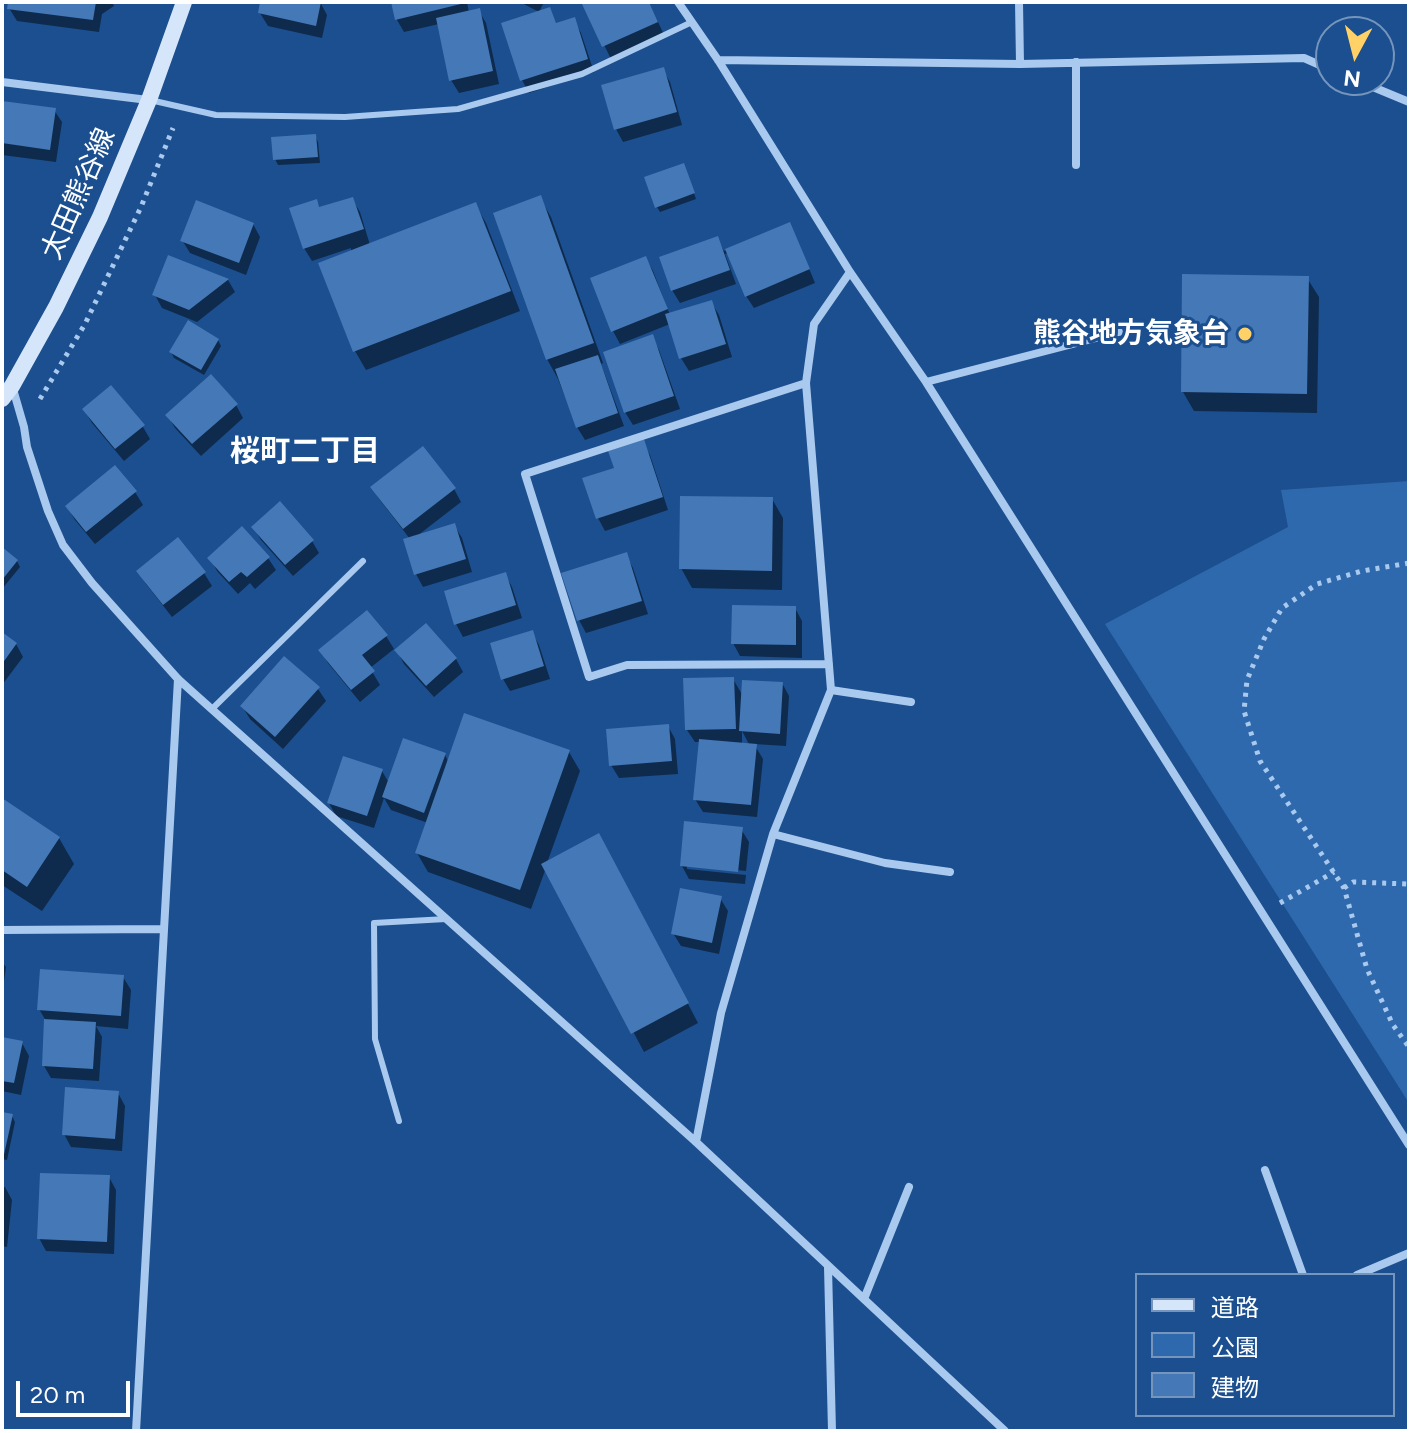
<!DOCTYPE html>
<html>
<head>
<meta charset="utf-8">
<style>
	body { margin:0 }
	#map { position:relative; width:1411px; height:1433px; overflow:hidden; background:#1b4f8f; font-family:Figtree,"Noto Sans JP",sans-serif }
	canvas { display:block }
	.frame { position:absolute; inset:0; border:4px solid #fff; pointer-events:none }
	.legend { position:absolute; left:1135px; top:1273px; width:260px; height:144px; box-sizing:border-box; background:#1b4f8f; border:2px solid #7695bc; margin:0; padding:10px 14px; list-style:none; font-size:24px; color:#fff }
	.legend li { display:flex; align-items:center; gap:16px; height:40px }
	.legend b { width:40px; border:2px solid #7695bc }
	.north { position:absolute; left:1315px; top:16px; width:80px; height:80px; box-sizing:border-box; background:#1b4f8f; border:2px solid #7695bc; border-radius:50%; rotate:187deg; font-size:22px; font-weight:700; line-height:32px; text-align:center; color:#fff }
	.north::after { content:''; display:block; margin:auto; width:28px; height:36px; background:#ffd166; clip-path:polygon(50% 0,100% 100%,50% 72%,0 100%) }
	.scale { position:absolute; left:16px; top:1381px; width:114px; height:36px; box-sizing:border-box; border:4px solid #fff; border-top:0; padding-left:10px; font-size:24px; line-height:28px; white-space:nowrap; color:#fff; -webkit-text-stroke:6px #1b4f8f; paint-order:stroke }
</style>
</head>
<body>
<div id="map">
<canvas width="1411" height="1433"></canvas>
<div class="frame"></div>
<ul class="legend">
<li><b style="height:10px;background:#d6e6fa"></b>道路</li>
<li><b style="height:22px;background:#2e69ad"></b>公園</li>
<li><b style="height:22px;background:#4478b7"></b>建物</li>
</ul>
<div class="north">N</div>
<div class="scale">20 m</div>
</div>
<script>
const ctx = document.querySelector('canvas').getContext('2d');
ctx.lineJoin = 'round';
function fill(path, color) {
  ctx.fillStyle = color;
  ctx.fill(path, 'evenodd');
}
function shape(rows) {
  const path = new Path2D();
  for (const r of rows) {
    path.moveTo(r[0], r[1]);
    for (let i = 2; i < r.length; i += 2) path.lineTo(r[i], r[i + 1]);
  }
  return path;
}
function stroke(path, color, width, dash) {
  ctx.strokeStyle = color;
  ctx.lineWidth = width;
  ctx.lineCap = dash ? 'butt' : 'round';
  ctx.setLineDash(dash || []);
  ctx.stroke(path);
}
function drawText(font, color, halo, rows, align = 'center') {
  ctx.font = font + ' Figtree,"Noto Sans JP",sans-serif';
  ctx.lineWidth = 6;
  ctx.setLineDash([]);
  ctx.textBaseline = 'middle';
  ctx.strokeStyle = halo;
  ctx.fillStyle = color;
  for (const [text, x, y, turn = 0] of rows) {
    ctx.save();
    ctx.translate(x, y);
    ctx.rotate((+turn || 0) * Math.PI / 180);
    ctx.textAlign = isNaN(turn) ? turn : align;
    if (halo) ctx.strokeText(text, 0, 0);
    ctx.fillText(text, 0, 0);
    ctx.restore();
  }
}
const green = shape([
	[1409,481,1409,1103,1105,624,1288,527,1281,490]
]);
const shadow = shape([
	[10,2,112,2,114,6,102,14,99,32,17,21,9,8],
	[262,2,320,2,327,15,322,38,268,26,260,13],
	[393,2,467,2,469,13,479,11,486,23,499,84,459,93,451,80,439,24,404,32,397,20],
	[520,2,544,2,539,12],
	[583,2,649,2,664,35,611,59],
	[549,10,557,25,574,20,581,33,594,72,529,93,522,80],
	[663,70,670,82,682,125,623,142,616,129],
	[2,103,54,110,62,122,56,162,2,155],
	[315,136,318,142,320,163,278,165,275,159],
	[686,171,696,199,660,212,657,207],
	[540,198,551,217,603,363,601,364,624,426,585,440,577,427,558,379,547,359],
	[352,199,360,212,370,245,475,204,486,223,520,311,366,370,355,351,351,248,312,261,304,248,320,209],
	[253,224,260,237,246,275,190,253,182,240],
	[789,224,796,237,815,283,754,308,746,296,728,253,725,254,736,284,680,303,672,290,717,239,724,251],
	[169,258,228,280,235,292,197,322,162,308,155,295],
	[646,258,653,271,670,315,711,302,719,315,732,357,689,371,681,358,670,324,620,344,613,331],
	[1307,278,1319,297,1317,413,1194,411,1183,392],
	[652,337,659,350,680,409,633,425,625,412],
	[218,340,221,346,204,375,174,358,171,352],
	[111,388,143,427,150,439,124,461,92,423,84,410],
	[236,405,243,418,201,456,175,428,168,416],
	[643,442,650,455,668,510,605,531,598,518,616,469],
	[372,488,454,489,461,502,417,536,454,525,462,538,472,572,423,587,416,574,410,539,380,500],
	[135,492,143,505,95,544,75,520,67,507],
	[772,499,783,518,782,590,692,588,681,568],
	[253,527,312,541,319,553,293,576,261,540],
	[2,550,17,561,20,567,2,589],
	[626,555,633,568,648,614,586,633,579,620],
	[210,558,268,558,276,570,255,589,250,583,238,594,217,571],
	[138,571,204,573,212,586,172,617,146,584],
	[505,574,512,587,522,618,463,637,456,624],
	[795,608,802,621,802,658,740,656,733,643],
	[532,632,539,645,550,679,510,691,503,679],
	[2,634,16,644,23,657,2,685],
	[386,636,394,649,370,668,380,685,360,702,328,663,321,651],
	[397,651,456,659,463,672,434,697,404,664],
	[733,679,743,696,782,683,789,696,786,746,754,744,763,759,757,817,703,812,695,799,700,742,695,742,687,730],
	[742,731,750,746,742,745],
	[318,689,326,701,283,749,250,719,242,706],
	[668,726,675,739,678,774,619,778,611,765],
	[569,752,580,771,547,863,610,855,698,1023,644,1052,546,868,531,909,428,872,417,853,428,823,391,810,384,798,374,828,336,816,329,803,382,771,389,783,445,755,449,763],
	[2,800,59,838,74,864,42,911,2,885],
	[741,829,749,842,746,871,687,865,687,869,746,875,745,884,689,879,682,866],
	[720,898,728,911,719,954,681,946,673,933],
	[2,962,6,967,2,995],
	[123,977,131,990,128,1029,96,1026,102,1037,99,1081,51,1078,44,1066,46,1021,39,1009],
	[2,1039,22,1043,29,1056,21,1095,2,1091],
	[118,1093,125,1106,122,1151,71,1147,64,1134],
	[2,1114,12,1116,15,1122,7,1160,2,1159],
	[109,1177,116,1190,114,1254,46,1251,39,1238],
	[2,1187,5,1187,12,1200,7,1247,2,1246]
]);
const building = shape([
	[8,2,96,2,93,20,7,9],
	[260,2,321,2,316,26,258,13],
	[391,2,465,2,465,3,395,20],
	[581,2,649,2,658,22,602,47],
	[550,7,556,23,575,17,588,59,520,81,501,23],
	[480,8,493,71,449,81,436,18],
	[664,67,677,112,614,130,601,85],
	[2,101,56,108,50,150,2,143],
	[316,134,318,157,273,160,271,137],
	[684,163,695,193,655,208,644,177],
	[541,195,594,343,546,360,493,213],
	[353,197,364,229,303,249,289,208,317,199,319,207],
	[196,200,254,223,239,263,180,241],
	[476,202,511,291,353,352,318,263],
	[790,222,810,269,745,297,725,249],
	[718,236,730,270,671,291,659,257],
	[168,255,229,279,189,310,152,295],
	[646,256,668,309,611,332,590,278],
	[1182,274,1309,276,1307,394,1181,392],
	[712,300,726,344,679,359,665,314],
	[188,320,219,339,201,370,169,352],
	[653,334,674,396,624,413,603,352],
	[598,355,618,413,576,428,555,369],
	[211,374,238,404,192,444,165,415],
	[111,385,145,425,115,449,82,409],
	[644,439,663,497,596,519,582,478,614,468,608,451],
	[423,446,456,488,403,529,370,487],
	[115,465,137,491,86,532,65,506],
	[680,496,773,497,772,571,679,569],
	[280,501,314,540,285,565,251,527],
	[455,523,466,559,414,575,403,539],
	[242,526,270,557,247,577,241,572,229,582,207,558],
	[178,537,206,572,163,605,136,571],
	[2,547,18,560,2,580],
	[627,552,642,601,577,621,561,573],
	[506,572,516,605,454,625,444,591],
	[732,605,796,606,796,645,731,644],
	[367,610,388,635,362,655,375,671,351,690,318,650],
	[426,623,457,658,426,686,394,650],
	[533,630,544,666,501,680,490,643],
	[2,632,17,643,2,664],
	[284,656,320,687,275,737,240,706],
	[734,677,736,729,685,730,683,678],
	[742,680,783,682,780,734,739,731],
	[464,713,570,750,520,890,415,853],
	[669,724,672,761,609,766,606,729],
	[403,738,446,753,424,813,382,797],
	[699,739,757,744,751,805,693,800],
	[343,756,383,769,367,816,327,803],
	[2,798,60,837,27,887,2,870],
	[684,821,743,827,738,872,680,866],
	[599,833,689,1003,631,1034,541,864],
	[680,888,722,896,712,943,671,934],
	[40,969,124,975,121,1016,37,1010],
	[44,1019,96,1022,93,1069,42,1066],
	[2,1037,23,1041,14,1083,2,1081],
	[65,1087,119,1091,115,1139,62,1135],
	[2,1112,13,1114,3,1159,2,1159],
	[40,1173,110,1175,107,1242,37,1239]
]);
const path = shape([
	[40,399,85,324,141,207,173,128],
	[1409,563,1362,571,1317,584,1282,608,1264,639,1247,680,1244,711,1260,761,1344,888,1367,969,1393,1025,1409,1047],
	[1344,888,1353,882,1409,884],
	[1280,903,1334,872]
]);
const lane = shape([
	[150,100,216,115,345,117,458,109,582,74,692,22],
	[212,709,363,561],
	[399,1121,375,1039,374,923,446,919]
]);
const street = shape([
	[678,2,718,60,850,272,926,382,1409,1145],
	[1019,2,1020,64],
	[718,60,1020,64,1304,58,1331,70],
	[1076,62,1076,165],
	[1356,80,1409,102],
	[2,82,148,100],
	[926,382,1119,332],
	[806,383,525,474,589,677,627,665,829,664],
	[13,389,24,427,27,447,48,511,63,545,92,583,178,679,696,1142,1005,1431],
	[831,690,911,702],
	[773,834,885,863,950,872],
	[2,930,163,929],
	[696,1142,721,1013,773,834,831,690,806,383,814,324,850,272],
	[1265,1170,1303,1275],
	[828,1267,832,1431],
	[1357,1275,1409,1253],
	[864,1299,909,1187],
	[136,1431,178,679]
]);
const secondary = shape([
	[2,399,12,386,56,307,100,217,149,100,184,2]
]);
const markers = [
	[1245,334,8,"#ffd166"]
];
const streetNames = [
	["太田熊谷線",79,194,-66]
];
const poiNames = [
	["熊谷地方気象台",1229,334]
];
const neighbourhoodNames = [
	["桜町二丁目",305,452]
];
fill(green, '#2e69ad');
fill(shadow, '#0007');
fill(building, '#4478b7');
stroke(path, '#a9c9ee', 5, [4, 6]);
stroke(lane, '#a9c9ee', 6);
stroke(street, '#a9c9ee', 8);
stroke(secondary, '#d6e6fa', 16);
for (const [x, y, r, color] of markers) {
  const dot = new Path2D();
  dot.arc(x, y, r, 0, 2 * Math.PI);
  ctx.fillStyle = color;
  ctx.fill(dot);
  stroke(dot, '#1b4f8f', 3);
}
drawText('28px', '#fff', '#1b4f8f', streetNames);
drawText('bold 28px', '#fff', '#1b4f8f', poiNames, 'right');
drawText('bold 30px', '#fff', '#1b4f8f', neighbourhoodNames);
</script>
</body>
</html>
